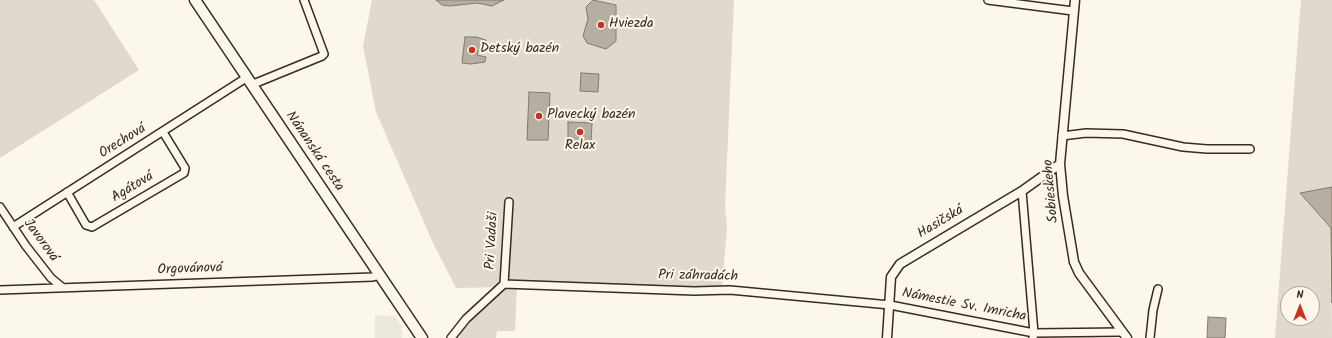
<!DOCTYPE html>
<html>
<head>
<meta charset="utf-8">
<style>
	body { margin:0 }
	#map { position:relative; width:1332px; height:338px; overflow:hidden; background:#fbf7ec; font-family:Kalam,sans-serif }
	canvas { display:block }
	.north { position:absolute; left:1280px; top:286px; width:40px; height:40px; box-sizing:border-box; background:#fbf7ec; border:1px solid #aea59a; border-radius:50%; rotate:0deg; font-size:11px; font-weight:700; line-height:16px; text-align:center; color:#3b2a1e }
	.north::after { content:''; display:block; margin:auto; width:14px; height:18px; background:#c8321e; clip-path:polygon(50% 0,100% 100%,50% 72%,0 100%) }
</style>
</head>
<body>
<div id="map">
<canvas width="1332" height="338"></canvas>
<div class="north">N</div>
</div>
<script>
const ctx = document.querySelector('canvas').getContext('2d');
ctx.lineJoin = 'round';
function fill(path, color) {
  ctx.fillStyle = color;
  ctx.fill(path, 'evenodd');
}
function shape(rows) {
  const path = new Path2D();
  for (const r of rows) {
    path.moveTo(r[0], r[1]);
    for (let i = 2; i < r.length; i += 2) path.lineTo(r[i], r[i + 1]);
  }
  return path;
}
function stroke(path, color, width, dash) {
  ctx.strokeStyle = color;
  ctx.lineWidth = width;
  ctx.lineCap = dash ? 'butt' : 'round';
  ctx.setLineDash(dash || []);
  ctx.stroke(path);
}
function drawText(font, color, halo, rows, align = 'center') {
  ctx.font = font + ' Kalam,sans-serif';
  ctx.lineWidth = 4;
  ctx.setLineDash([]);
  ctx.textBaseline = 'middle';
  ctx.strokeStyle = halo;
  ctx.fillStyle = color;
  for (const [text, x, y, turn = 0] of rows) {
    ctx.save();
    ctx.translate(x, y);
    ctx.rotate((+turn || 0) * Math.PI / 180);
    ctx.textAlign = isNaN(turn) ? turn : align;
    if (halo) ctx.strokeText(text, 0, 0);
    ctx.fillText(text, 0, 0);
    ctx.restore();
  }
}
const built = shape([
	[375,315,395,316,402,326,402,338,375,338]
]);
const green = shape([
	[0,0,94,0,139,70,0,158],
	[372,0,734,0,725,207,727,228,722,287,718,293,517,287,515,331,497,331,496,338,459,338,464,328,505,287,456,288,433,243,376,112,363,46],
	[1301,0,1332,0,1332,187,1300,193,1331,228,1332,338,1275,338],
	[1288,294,1312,294,1312,318,1288,318]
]);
const water = shape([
	[436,0,504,0,492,6,477,3,450,6,442,5,436,0],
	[593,0,616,5,616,41,606,49,587,43,583,36,588,19,586,7,593,0],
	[465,37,476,37,486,40,486,50,478,51,477,55,486,57,485,62,471,64,462,63,465,37],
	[581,73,599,74,598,92,580,91,581,73],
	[529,92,550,93,548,140,527,140,529,92],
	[568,122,592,123,591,142,568,141,568,122],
	[1332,187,1332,303,1331,228,1300,193,1332,187],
	[1208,317,1226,318,1225,338,1207,338,1208,317]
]);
const minor = shape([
	[988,0,1073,11],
	[251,85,322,56,324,54,304,0],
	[1062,136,1086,133,1123,134,1183,147,1207,149,1250,149],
	[1022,191,1034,333,1033,338],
	[67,192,86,225,92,227,184,173,185,168,163,132],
	[0,207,26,246,51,278,62,287],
	[13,227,246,78],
	[504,284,694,291,730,290,890,305,1034,333,1122,332],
	[0,290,373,277,380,275],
	[451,338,466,319,504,284,509,202],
	[1150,338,1153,310,1158,289]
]);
const tertiary = shape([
	[1075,0,1060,164,1063,196,1074,262,1079,273,1127,338],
	[887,338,891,277,900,264,1022,191,1060,164]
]);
const primary = shape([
	[195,0,422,338]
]);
const markers = [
	[601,25,4,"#c8321e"],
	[472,50,4,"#c8321e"],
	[539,116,4,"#c8321e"],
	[580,132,4,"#c8321e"]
];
const poiNames = [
	["Hviezda",609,25],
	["Detský bazén",480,50],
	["Plavecký bazén",547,116],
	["Relax",580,147,"center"]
];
const streetNames = [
	["Orechová",123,142,-32],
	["Nánanská cesta",314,152,56],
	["Agátová",133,188,-31],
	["Sobieskeho",1052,191,-95],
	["Hasičská",941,223,-31],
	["Javorová",40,241,54],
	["Pri Vadaši",493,241,-87],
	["Orgovánová",190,270,-2],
	["Pri záhradách",698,277,1],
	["Námestie Sv. Imricha",964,306,11]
];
fill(built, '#ede8dd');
fill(green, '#dfd9ce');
fill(water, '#b6aea2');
stroke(water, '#85796d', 1);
stroke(minor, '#3b2a1e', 10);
stroke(tertiary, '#3b2a1e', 11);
stroke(primary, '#3b2a1e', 13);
stroke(minor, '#fbf7ec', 7);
stroke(tertiary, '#fbf7ec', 8);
stroke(primary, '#fbf7ec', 10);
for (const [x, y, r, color] of markers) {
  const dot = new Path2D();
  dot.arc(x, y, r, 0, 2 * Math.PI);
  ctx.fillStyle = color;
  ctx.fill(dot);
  stroke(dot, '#fbf7ec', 1.5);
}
drawText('14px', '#3b2a1e', '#fbf7ec', poiNames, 'left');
drawText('14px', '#3b2a1e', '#fbf7ec', streetNames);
</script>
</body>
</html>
